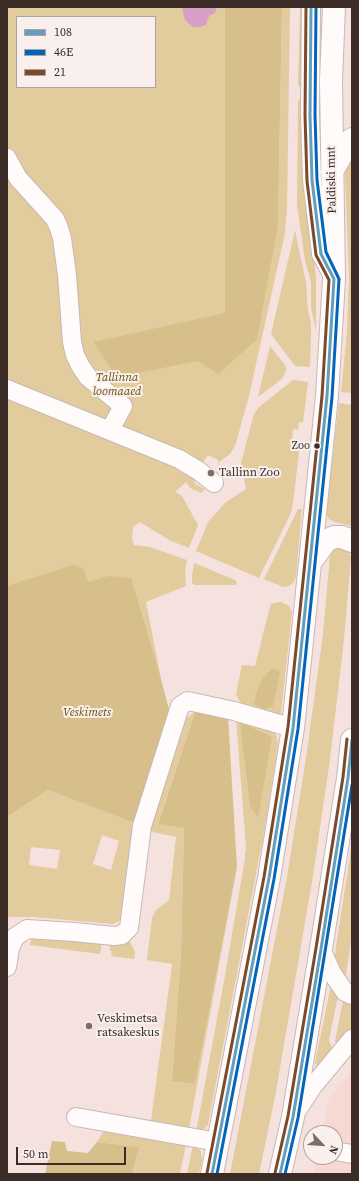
<!DOCTYPE html>
<html>
<head>
<meta charset="utf-8">
<style>
	body { margin:0 }
	#map { position:relative; width:359px; height:1181px; overflow:hidden; background:#f5e2df; font-family:"Source Serif 4",serif }
	canvas { display:block }
	.frame { position:absolute; inset:0; border:8px solid #3c2c28; pointer-events:none }
	.legend { position:absolute; left:16px; top:16px; width:140px; height:72px; box-sizing:border-box; background:#f9f0ee; border:1px solid #ada29f; margin:0; padding:5px 7px; list-style:none; font-size:12px; color:#3c2c28 }
	.legend li { display:flex; align-items:center; gap:8px; height:20px }
	.legend b { width:20px; border:1px solid #ada29f }
	.north { position:absolute; left:303px; top:1125px; width:40px; height:40px; box-sizing:border-box; background:#f9f0ee; border:1px solid #ada29f; border-radius:50%; rotate:115deg; font-size:11px; font-weight:700; line-height:16px; text-align:center; color:#3c2c28 }
	.north::after { content:''; display:block; margin:auto; width:14px; height:18px; background:#7d6c68; clip-path:polygon(50% 0,100% 100%,50% 72%,0 100%) }
	.scale { position:absolute; left:16px; top:1147px; width:110px; height:18px; box-sizing:border-box; border:2px solid #3c2c28; border-top:0; padding-left:5px; font-size:12px; line-height:14px; white-space:nowrap; color:#3c2c28; -webkit-text-stroke:3px #f9f0ee; paint-order:stroke }
</style>
</head>
<body>
<div id="map">
<canvas width="359" height="1181"></canvas>
<div class="frame"></div>
<ul class="legend">
<li><b style="height:5px;background:#629fbe"></b>108</li>
<li><b style="height:5px;background:#0065bd"></b>46E</li>
<li><b style="height:5px;background:#7a4b2a"></b>21</li>
</ul>
<div class="north">N</div>
<div class="scale">50 m</div>
</div>
<script>
const ctx = document.querySelector('canvas').getContext('2d');
ctx.lineJoin = 'round';
function fill(path, color) {
  ctx.fillStyle = color;
  ctx.fill(path, 'evenodd');
}
function shape(rows) {
  const path = new Path2D();
  for (const r of rows) {
    path.moveTo(r[0], r[1]);
    for (let i = 2; i < r.length; i += 2) path.lineTo(r[i], r[i + 1]);
  }
  return path;
}
function stroke(path, color, width, dash) {
  ctx.strokeStyle = color;
  ctx.lineWidth = width;
  ctx.lineCap = dash ? 'butt' : 'round';
  ctx.setLineDash(dash || []);
  ctx.stroke(path);
}
function drawText(font, color, halo, rows, align = 'center') {
  ctx.font = font + ' "Source Serif 4",serif';
  ctx.lineWidth = 4;
  ctx.setLineDash([]);
  ctx.textBaseline = 'middle';
  ctx.strokeStyle = halo;
  ctx.fillStyle = color;
  for (const [text, x, y, turn = 0] of rows) {
    ctx.save();
    ctx.translate(x, y);
    ctx.rotate((+turn || 0) * Math.PI / 180);
    ctx.textAlign = isNaN(turn) ? turn : align;
    if (halo) ctx.strokeText(text, 0, 0);
    ctx.fillText(text, 0, 0);
    ctx.restore();
  }
}
const built = shape([
	[352,1070,352,1174,313,1174,317,1157,335,1157,335,1133,322,1133,329,1098]
]);
const green = shape([
	[7,7,225,7,225,313,278,225,282,7,290,7,287,210,285,233,249,396,235,446,230,454,218,463,218,460,208,455,206,457,199,471,194,476,195,484,205,489,201,493,190,488,186,482,175,492,182,496,198,525,189,548,171,541,140,522,133,527,132,538,134,545,150,547,187,560,185,573,186,586,146,602,161,679,7,795],
	[17,17,155,17,155,87,17,87],
	[300,7,305,7,303,89,301,89,298,84],
	[304,98,316,280,316,330,311,308,311,282,305,261,297,205,298,101],
	[352,157,352,393,341,392,347,332,349,276,345,174,346,169],
	[295,230,300,255,306,282,308,310,311,323,311,336,310,367,295,366,271,334],
	[270,346,285,365,286,370,282,379,258,397],
	[293,380,308,382,303,423,299,422,298,430,293,429,292,443,300,444,293,503,291,513,259,578,196,551,208,522,226,502,246,489,241,463,254,414,259,407],
	[339,403,352,405,352,526,335,522,329,519,326,513],
	[298,509,302,509,296,577,293,583,289,586,283,587,264,579],
	[341,547,349,551,351,558,344,640,330,759,313,876,275,1097,259,1174,230,1174,287,877,306,758,323,634,330,555,334,550],
	[194,563,235,580,237,583,236,585,195,585,192,583,192,576],
	[278,602,281,602,289,606,292,612,281,713,278,717,242,706,236,694,242,665,255,666,269,610,271,604],
	[195,712,158,823,184,828,181,953,172,1081,195,1084,237,867,189,1129,151,1121,172,964,147,960,152,918,156,910,169,900,176,837,148,831,183,720],
	[236,718,275,732,277,737,278,744,265,827,208,1125,202,1131,196,1132,224,981,244,864,246,848],
	[48,790,137,824,123,915,119,921,113,924,33,917,7,917,7,817],
	[102,835,119,841,111,870,93,864],
	[31,847,60,850,57,869,29,865],
	[352,843,352,934,345,983,334,960],
	[32,935,102,943,100,954,30,945],
	[121,940,130,942,135,952,134,959,111,956,112,951,110,951,110,944],
	[331,985,338,996,329,1040,334,1053,319,1069,315,1063],
	[343,1001,352,1005,352,1030,339,1048,335,1041],
	[103,1132,149,1135,186,1144,180,1174,132,1174,139,1147,97,1142],
	[193,1145,201,1151,202,1161,199,1174,187,1174]
]);
const forest = shape([
	[225,7,282,7,278,225,257,339,218,374,198,361,116,377,94,342,225,313],
	[73,565,83,568,88,582,109,576,131,578,161,679,171,717,137,824,48,790,7,817,7,586],
	[272,668,280,672,273,706,265,709,254,705,257,691,263,678],
	[195,712,228,717,237,867,195,1084,172,1081,181,953,184,828,158,824],
	[240,722,272,737,258,817,250,806],
	[52,1141,65,1142,67,1151,88,1153,97,1142,139,1147,132,1174,45,1174]
]);
const water = shape([
	[182,7,217,7,215,13,209,16,206,25,200,27,193,27,185,20]
]);
const minor = shape([
	[311,7,310,115,312,180,321,254,334,278],
	[7,158,18,178,46,209,55,219,59,228,62,238,67,275,72,342,75,355,81,367,88,377,123,406,110,430],
	[7,389,179,459,199,471,214,483],
	[321,949,332,973,345,992,352,995],
	[7,967,10,948,15,937,27,929,74,932,114,936,122,935,129,928,142,826,180,706,188,701,234,711,293,728],
	[294,1115,313,1086,352,1039],
	[76,1117,218,1142],
	[335,1151,352,1154]
]);
const major = shape([
	[332,172,343,152,352,139],
	[310,563,326,541,334,537,342,537,352,541],
	[212,1174,269,878,293,728,310,563,327,396,334,279,331,80,334,7],
	[280,1174,293,1117,321,949,348,778,352,740]
]);
const bus1 = shape([
	[212,1174,269,878,293,728,327,396,334,279,321,254,312,180,310,115,311,7],
	[280,1174,293,1117,321,949,348,778,352,740]
]);
const bus2 = shape([
	[217,1174,274,879,298,729,332,397,339,279,326,252,317,180,315,115,316,7],
	[285,1174,298,1118,352,785]
]);
const bus3 = shape([
	[207,1173,264,877,288,727,322,396,329,280,316,255,307,181,305,115,306,7],
	[275,1173,288,1116,316,948,343,777,347,739]
]);
const markers = [
	[317,446,3.5,"#3c2c28"],
	[211,473,4,"#7d6c68"],
	[89,1026,4,"#7d6c68"]
];
const busNames = [
	["Zoo",310,446]
];
const streetNames = [
	["Paldiski mnt",332,180,-91]
];
const parkNames = [
	["Tallinna",117,378],
	["loomaaed",117,392],
	["Veskimets",87,713]
];
const poiNames = [
	["Tallinn Zoo",219,473],
	["Veskimetsa",97,1019],
	["ratsakeskus",97,1033]
];
fill(built, '#f7d8d2');
fill(green, '#e2cb9c');
fill(forest, '#d7bf8b');
fill(water, '#d69fc8');
stroke(minor, '#c8b8b5', 20);
stroke(major, '#c8b8b5', 24);
stroke(minor, '#fefbfa', 18);
stroke(major, '#fefbfa', 22);
stroke(bus1, '#629fbe', 3);
stroke(bus2, '#0065bd', 3);
stroke(bus3, '#7a4b2a', 3);
for (const [x, y, r, color] of markers) {
  const dot = new Path2D();
  dot.arc(x, y, r, 0, 2 * Math.PI);
  ctx.fillStyle = color;
  ctx.fill(dot);
  stroke(dot, '#f9f0ee', 1.5);
}
drawText('11px', '#3c2c28', '#f9f0ee', busNames, 'right');
drawText('12px', '#3c2c28', '#f9f0ee', streetNames);
drawText('italic 12px', '#655208', '#f9f0ee', parkNames);
drawText('12px', '#3c2c28', '#f9f0ee', poiNames, 'left');
</script>
</body>
</html>
